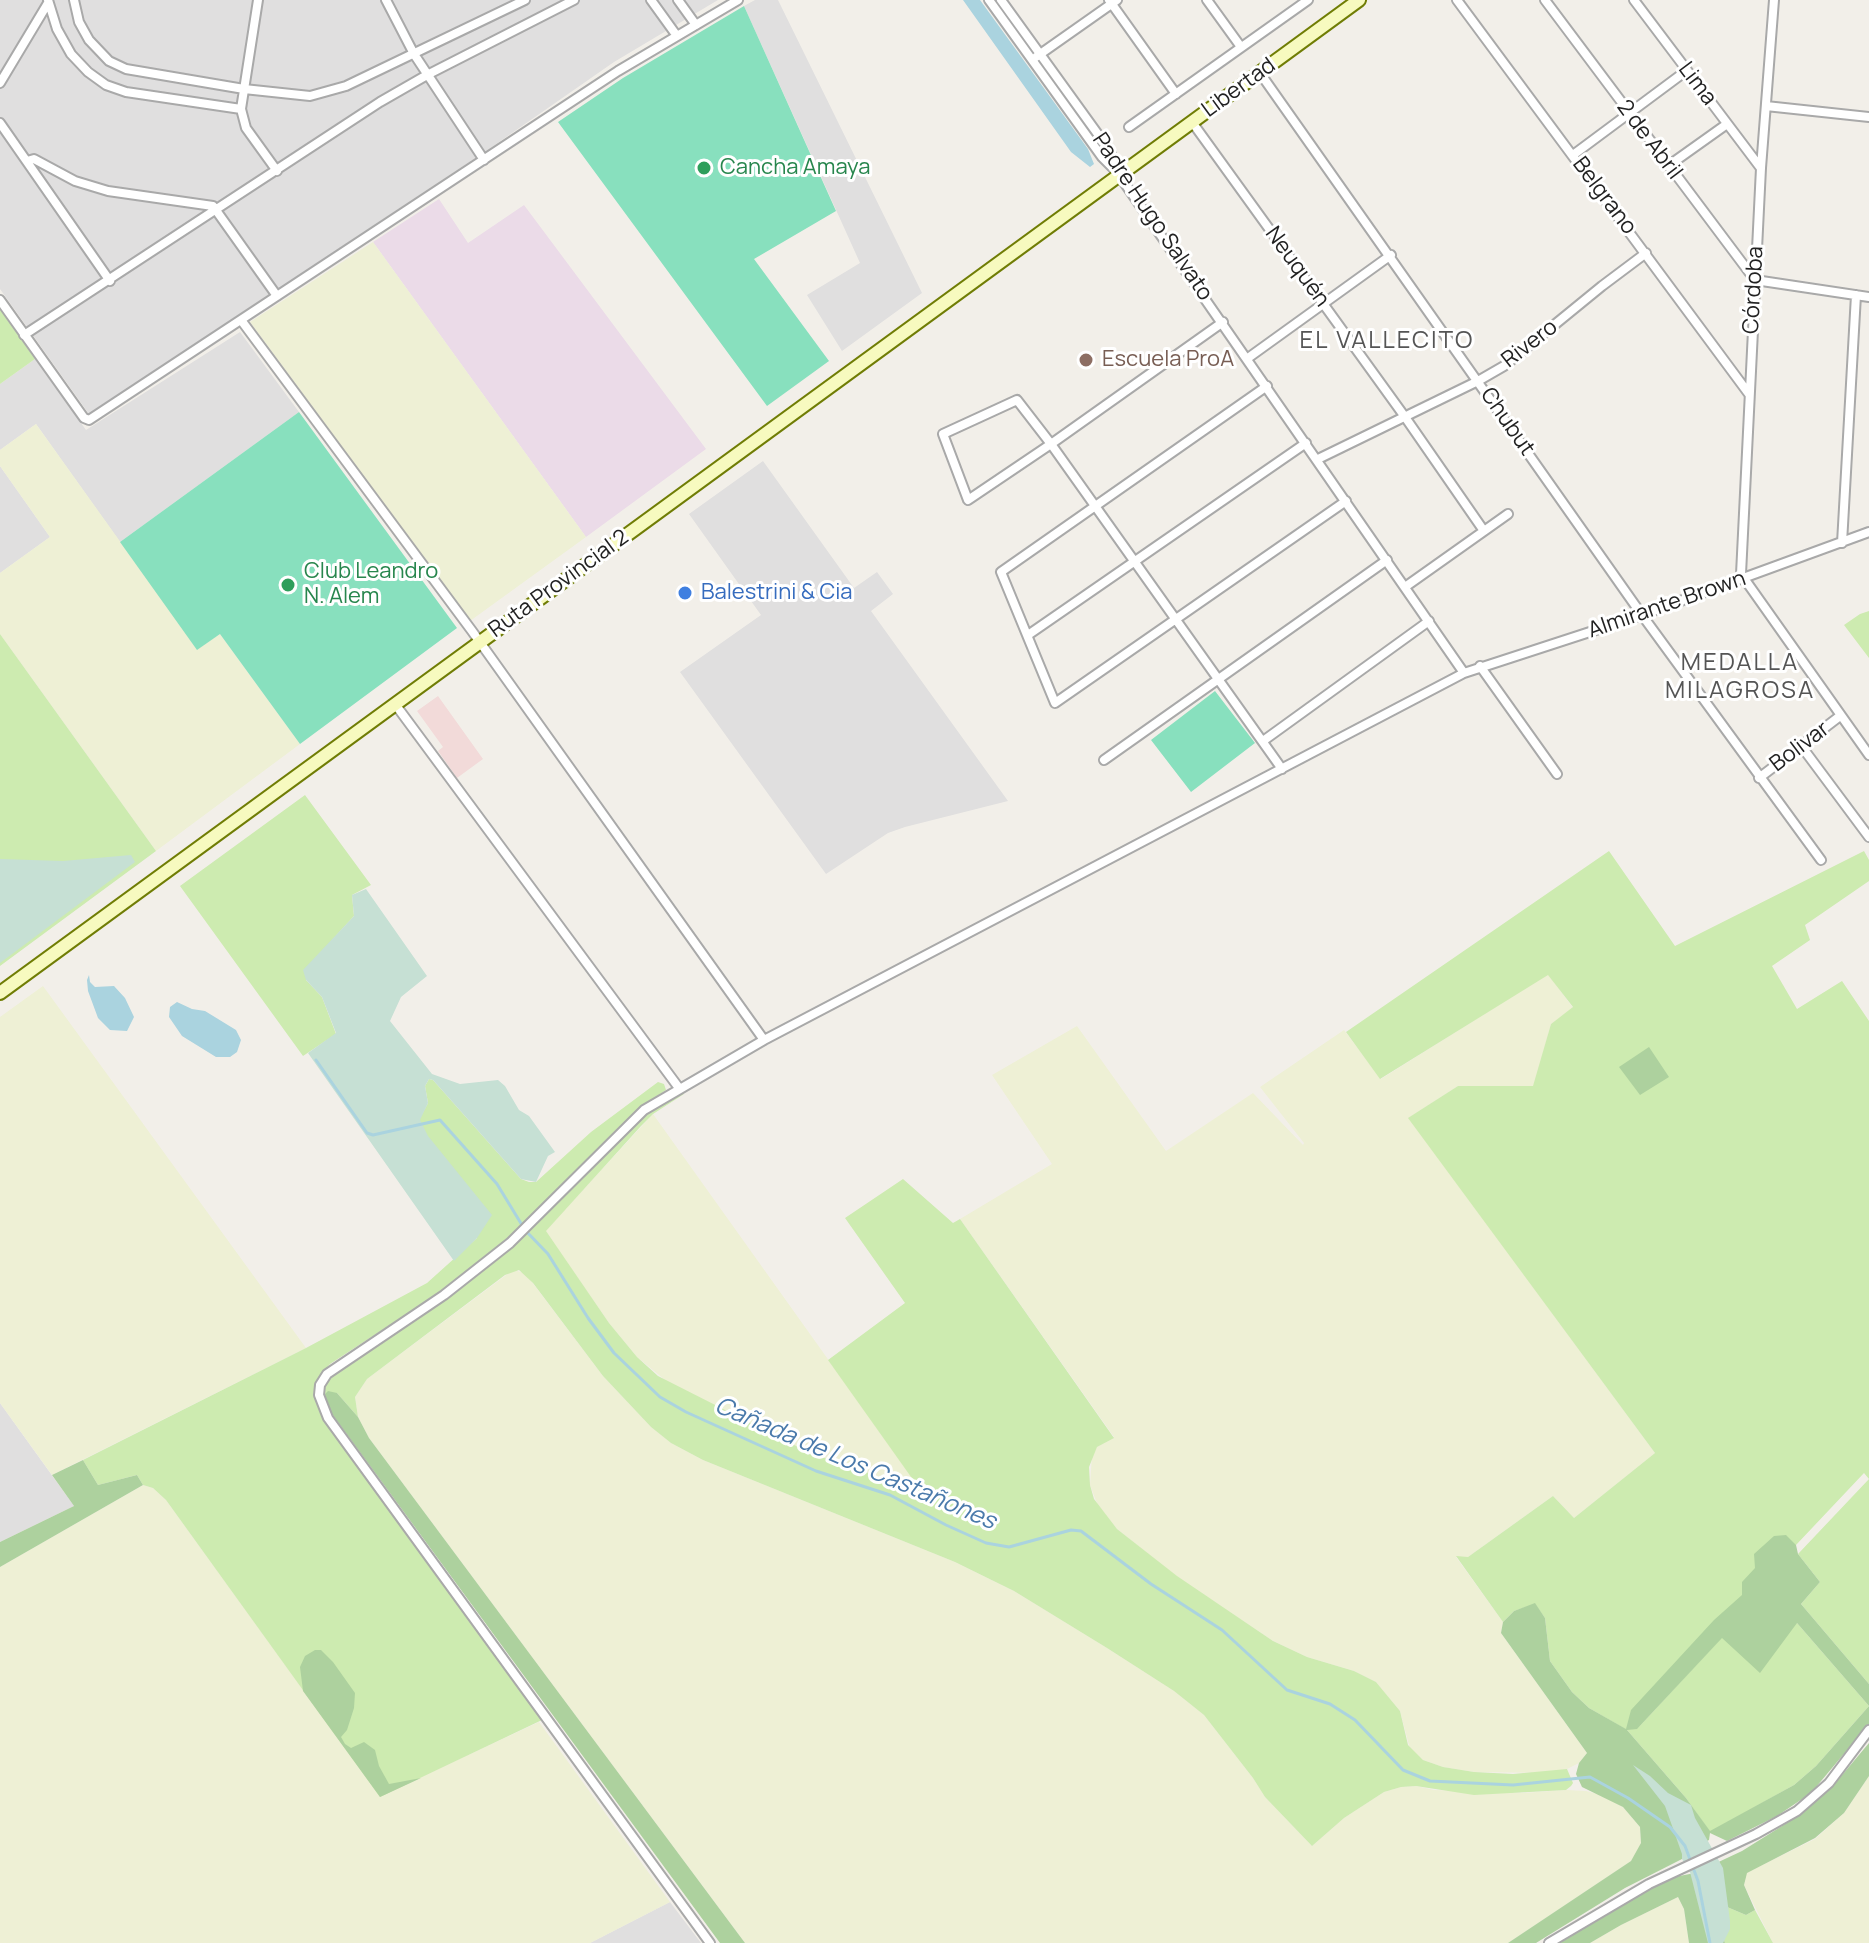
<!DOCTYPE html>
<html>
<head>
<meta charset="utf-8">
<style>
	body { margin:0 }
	canvas { display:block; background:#f2efe9 }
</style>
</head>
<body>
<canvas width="1869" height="1943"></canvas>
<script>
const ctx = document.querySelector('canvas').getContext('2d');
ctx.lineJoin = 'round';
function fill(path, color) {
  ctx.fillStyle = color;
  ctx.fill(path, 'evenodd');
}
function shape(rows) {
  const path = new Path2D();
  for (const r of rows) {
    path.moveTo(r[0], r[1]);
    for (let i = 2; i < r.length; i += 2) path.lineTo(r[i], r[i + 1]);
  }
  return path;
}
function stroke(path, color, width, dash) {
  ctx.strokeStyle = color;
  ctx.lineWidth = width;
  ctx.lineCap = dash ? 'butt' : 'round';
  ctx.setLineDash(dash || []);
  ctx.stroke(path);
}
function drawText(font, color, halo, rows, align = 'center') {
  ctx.font = font + ' Manrope,sans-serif';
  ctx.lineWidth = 6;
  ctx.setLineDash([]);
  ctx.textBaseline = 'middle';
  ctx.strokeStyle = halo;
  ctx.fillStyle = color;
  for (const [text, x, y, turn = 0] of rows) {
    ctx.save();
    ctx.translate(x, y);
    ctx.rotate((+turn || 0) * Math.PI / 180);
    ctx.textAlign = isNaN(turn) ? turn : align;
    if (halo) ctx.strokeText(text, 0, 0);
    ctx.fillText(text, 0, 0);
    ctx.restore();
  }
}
const residential = shape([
	[0,0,718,0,614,62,489,149,89,414,0,289],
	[755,0,778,0,922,293,842,351,807,295,860,263,744,6],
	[240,332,299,412,120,542,36,424,0,450,0,384,35,359,86,430],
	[763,461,854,588,877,572,893,594,871,611,1008,801,905,827,888,833,826,874,680,672,761,615,689,514],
	[0,466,50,537,0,573],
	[0,1403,74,1506,0,1542],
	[670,1902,701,1943,590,1943]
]);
const commercial = shape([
	[438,696,483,759,457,778,438,751,443,747,417,711]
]);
const industrial = shape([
	[439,199,468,243,524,205,706,449,586,537,373,242]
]);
const farmland = shape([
	[373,242,586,537,470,621,250,322],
	[36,424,197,649,220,634,300,744,156,851,0,634,0,573,50,537,0,466,0,450],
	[1548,974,1573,1008,1551,1024,1534,1086,1458,1086,1409,1118,1655,1453,1574,1518,1553,1496,1468,1557,1456,1557,1503,1622,1501,1633,1587,1753,1579,1763,1567,1769,1551,1773,1474,1772,1443,1767,1423,1760,1410,1749,1400,1711,1376,1682,1354,1671,1307,1657,1273,1641,1176,1576,1117,1529,1098,1506,1090,1485,1092,1456,1097,1447,1114,1437,960,1219,1052,1164,992,1075,1077,1026,1166,1151,1253,1093,1303,1145,1304,1143,1260,1087,1344,1030,1381,1079],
	[43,986,306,1348,52,1475,0,1403,0,1017],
	[653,1114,922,1491,810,1453,670,1384,637,1357,609,1323,545,1231],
	[513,1270,525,1273,603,1376,651,1427,671,1443,703,1460,955,1562,1014,1591,1107,1648,1174,1691,1204,1715,1253,1778,1265,1797,1312,1846,1344,1818,1384,1792,1401,1787,1416,1786,1434,1790,1523,1793,1566,1790,1586,1791,1605,1796,1623,1807,1640,1827,1641,1843,1637,1853,1631,1861,1508,1943,745,1943,369,1438,358,1417,355,1397,367,1379],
	[143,1485,153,1488,166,1500,380,1796,539,1722,670,1902,590,1943,0,1943,0,1567],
	[1869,1776,1869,1943,1773,1943,1744,1885,1746,1873,1815,1839,1844,1813],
	[1678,1897,1684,1909,1689,1943,1590,1943,1621,1925]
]);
const grass = shape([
	[0,309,35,359,0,384],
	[1869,611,1869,658,1844,625,1860,614],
	[0,634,156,851,0,966],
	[305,795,371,885,352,895,354,916,332,940,306,980,322,997,336,1034,303,1056,180,886],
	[1609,851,1675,946,1864,851,1869,860,1869,881,1805,925,1810,940,1772,966,1797,1009,1842,981,1869,1021,1869,1684,1801,1604,1820,1582,1798,1554,1869,1479,1864,1473,1796,1545,1637,1729,1722,1637,1797,1623,1869,1706,1816,1766,1794,1785,1710,1832,1686,1798,1627,1730,1589,1708,1572,1692,1550,1661,1545,1618,1535,1604,1514,1611,1503,1622,1456,1556,1468,1557,1553,1496,1574,1518,1655,1453,1408,1118,1458,1086,1533,1086,1551,1024,1573,1007,1548,975,1380,1079,1346,1032],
	[429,1079,433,1080,521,1179,529,1182,536,1182,591,1132,658,1082,664,1084,666,1090,641,1107,619,1127,519,1229,448,1287,330,1364,316,1381,315,1397,321,1413,542,1720,380,1797,166,1500,153,1488,143,1485,137,1475,98,1485,83,1460,306,1348,427,1283,477,1238,419,1120,428,1103,425,1086],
	[681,1089,684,1094,653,1114,641,1126,546,1231,609,1323,637,1357,658,1376,810,1453,921,1491,828,1360,905,1303,845,1218,903,1179,953,1223,960,1219,1114,1438,1097,1447,1089,1467,1090,1485,1094,1499,1117,1529,1177,1576,1273,1641,1307,1657,1354,1671,1376,1682,1400,1711,1408,1745,1423,1760,1443,1767,1474,1772,1513,1774,1567,1769,1573,1783,1571,1786,1566,1790,1474,1795,1416,1786,1401,1787,1384,1792,1344,1818,1312,1846,1265,1797,1253,1778,1204,1715,1174,1691,1107,1648,1014,1591,955,1562,703,1460,671,1443,651,1427,603,1376,533,1283,519,1270,505,1275,367,1379,355,1397,358,1417,337,1393,326,1403,324,1388,336,1371,471,1280,528,1233,635,1122],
	[1720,1904,1746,1915,1755,1910,1773,1943,1725,1943,1719,1925]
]);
const forest = shape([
	[1649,1047,1669,1077,1640,1095,1619,1067],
	[328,1391,337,1393,358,1417,369,1438,745,1943,720,1943,332,1414,326,1403,325,1394],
	[83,1460,98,1485,137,1475,143,1485,0,1567,0,1542,74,1506,52,1475],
	[1786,1535,1796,1545,1798,1554,1820,1582,1801,1604,1869,1684,1869,1724,1811,1793,1777,1816,1727,1841,1710,1833,1709,1840,1682,1854,1682,1859,1625,1888,1536,1943,1508,1943,1631,1861,1641,1843,1640,1827,1623,1807,1582,1787,1576,1774,1579,1763,1587,1753,1501,1633,1503,1622,1514,1611,1535,1603,1545,1618,1550,1661,1572,1692,1589,1708,1626,1729,1631,1710,1714,1620,1742,1595,1742,1582,1755,1568,1754,1554,1774,1536],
	[1797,1623,1869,1706,1816,1766,1794,1785,1710,1831,1686,1798,1627,1730,1637,1729,1722,1638,1760,1673],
	[315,1650,321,1650,333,1662,355,1693,354,1708,347,1730,341,1737,345,1744,351,1748,364,1742,375,1750,379,1766,389,1784,421,1778,380,1797,303,1691,300,1667,305,1656],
	[1869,1743,1869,1776,1844,1813,1815,1838,1747,1873,1744,1885,1755,1910,1746,1915,1720,1904,1719,1925,1725,1943,1689,1943,1684,1909,1678,1897,1621,1925,1590,1943,1560,1943,1638,1895,1674,1877,1695,1873,1742,1851,1798,1816,1832,1787]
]);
const wetland = shape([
	[131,855,135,862,0,963,0,859,63,861],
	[366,889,427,976,401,997,390,1021,432,1074,460,1084,498,1080,505,1086,519,1110,529,1116,555,1152,548,1156,536,1182,521,1179,433,1080,429,1079,425,1086,428,1103,420,1120,428,1136,492,1215,477,1238,454,1261,308,1053,336,1033,322,997,306,980,303,970,354,916,352,895],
	[1633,1765,1650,1776,1668,1793,1691,1805,1695,1818,1723,1868,1730,1921,1730,1929,1723,1943,1708,1943,1690,1872,1682,1859,1682,1854,1665,1806]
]);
const pitch = shape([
	[744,6,836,211,754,259,829,361,767,406,558,122,623,78],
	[299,412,457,628,300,744,220,634,197,650,120,542],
	[1215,691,1255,743,1191,792,1151,740]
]);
const water = shape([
	[963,0,980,0,1088,149,1094,164,1090,167,1071,152],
	[89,975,90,982,95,987,114,986,125,998,134,1017,127,1031,110,1030,98,1018,88,991,87,980],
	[177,1002,192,1009,205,1011,236,1030,241,1040,237,1052,230,1057,216,1057,182,1036,169,1017,170,1007]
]);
const stream = shape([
	[316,1060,367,1133,373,1135,440,1120,497,1184,525,1230,548,1254,588,1318,614,1353,660,1397,686,1412,816,1471,890,1495,946,1525,986,1543,1009,1547,1071,1530,1081,1531,1151,1584,1222,1630,1287,1690,1330,1704,1355,1720,1403,1770,1430,1781,1513,1785,1590,1777,1628,1798,1670,1827,1685,1846,1698,1881,1710,1943]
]);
const street = shape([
	[48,0,57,29,71,54,88,72,106,85,126,92,241,109],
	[74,0,79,22,89,40,109,61,126,69,244,89,310,96,346,86,525,0],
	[258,0,241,109,246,128,277,171],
	[386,0,414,54,484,160],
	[651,0,677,36],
	[678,0,696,25],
	[989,0,1102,157,1116,171],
	[1001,0,1110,151,1119,175,1464,673],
	[1109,0,1176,94],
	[1207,0,1241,47],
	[1457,0,1749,394],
	[1545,0,1755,280,1869,297],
	[1634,0,1760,167],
	[1774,0,1761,168,1741,574,1869,755],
	[1036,57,1117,0],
	[1260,73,1642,615,1821,860],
	[0,83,48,3],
	[1766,106,1869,117],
	[1192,122,1405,417,1484,531],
	[0,123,110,281],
	[1129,127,1308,0],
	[1573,155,1686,71],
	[27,161,34,159,75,181,108,191,213,206,277,296],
	[1668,166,1727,124],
	[0,300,84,418,89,420,618,71,738,0],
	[241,320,472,631,764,1040],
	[1223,322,1051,444,968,500,943,434,1017,400,1051,444,1282,769],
	[24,335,380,102,427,75,574,0],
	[1248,358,1391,255],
	[1267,386,1001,572,1055,703,1346,501],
	[1318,459,1478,381,1504,366,1602,286,1646,253],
	[1842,543,1856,295],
	[1405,587,1508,514],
	[1028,635,1306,443],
	[1480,666,1557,774],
	[395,704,679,1088],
	[1263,741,1429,621],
	[1802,747,1869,837],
	[1104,760,1387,560],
	[1759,778,1840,716],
	[710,1943,328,1418,319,1395,320,1385,327,1374,444,1295,510,1243,644,1110,764,1040,1464,673,1642,615,1869,532],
	[1549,1943,1649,1884,1756,1834,1797,1811,1829,1783,1869,1730]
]);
const secondary = shape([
	[0,993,1359,0]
]);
const markers = [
	[704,168,8,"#2e9e5b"],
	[1086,360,8,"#8d6e63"],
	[288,585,8,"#2e9e5b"],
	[685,593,8,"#3f7fe0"]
];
const streetNames = [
	["Lima",1697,84,53],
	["Libertad",1239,88,-36],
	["2 de Abril",1649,140,53],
	["Belgrano",1604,196,53],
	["Padre Hugo Salvato",1152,217,56],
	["Neuquén",1297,267,54],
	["Córdoba",1754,290,-87],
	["Rivero",1530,344,-38],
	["Chubut",1507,422,55],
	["Ruta Provincial 2",559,584,-36],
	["Almirante Brown",1667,605,-19],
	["Bolivar",1800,747,-37]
];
const leisureNames = [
	["Cancha Amaya",720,168],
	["Club Leandro",304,572],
	["N. Alem",304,597]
];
const educationNames = [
	["Escuela ProA",1102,360]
];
const shopNames = [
	["Balestrini & Cia",701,593]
];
const neighbourhoodNames = [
	["EL VALLECITO",1387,341],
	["MEDALLA",1740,663],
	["MILAGROSA",1740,691]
];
const waterNames = [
	["Cañada de Los Castañones",855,1464,23]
];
fill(residential, '#e0dfdf');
fill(commercial, '#f2dad9');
fill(industrial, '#ebdbe8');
fill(farmland, '#eef0d5');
fill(grass, '#cdebb0');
fill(forest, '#add19e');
fill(wetland, '#c6e0d4');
fill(pitch, '#88e0be');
fill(water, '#aad3df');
stroke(stream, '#aad3df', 3);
stroke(street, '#a9a9a9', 12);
stroke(secondary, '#707d05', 16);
stroke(street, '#fff', 8);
stroke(secondary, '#f7fabf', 12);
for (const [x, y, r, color] of markers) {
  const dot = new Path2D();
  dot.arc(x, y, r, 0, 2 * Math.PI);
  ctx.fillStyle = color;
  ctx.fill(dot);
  stroke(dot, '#fff', 3);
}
drawText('22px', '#222', '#fff', streetNames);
drawText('22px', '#27864d', '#fff', leisureNames, 'left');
drawText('22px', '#785e54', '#fff', educationNames, 'left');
drawText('22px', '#366cbe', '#fff', shopNames, 'left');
ctx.letterSpacing = '2px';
drawText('24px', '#555', '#fff', neighbourhoodNames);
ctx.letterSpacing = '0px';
drawText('italic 24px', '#4a7aab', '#fff', waterNames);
</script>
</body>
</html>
